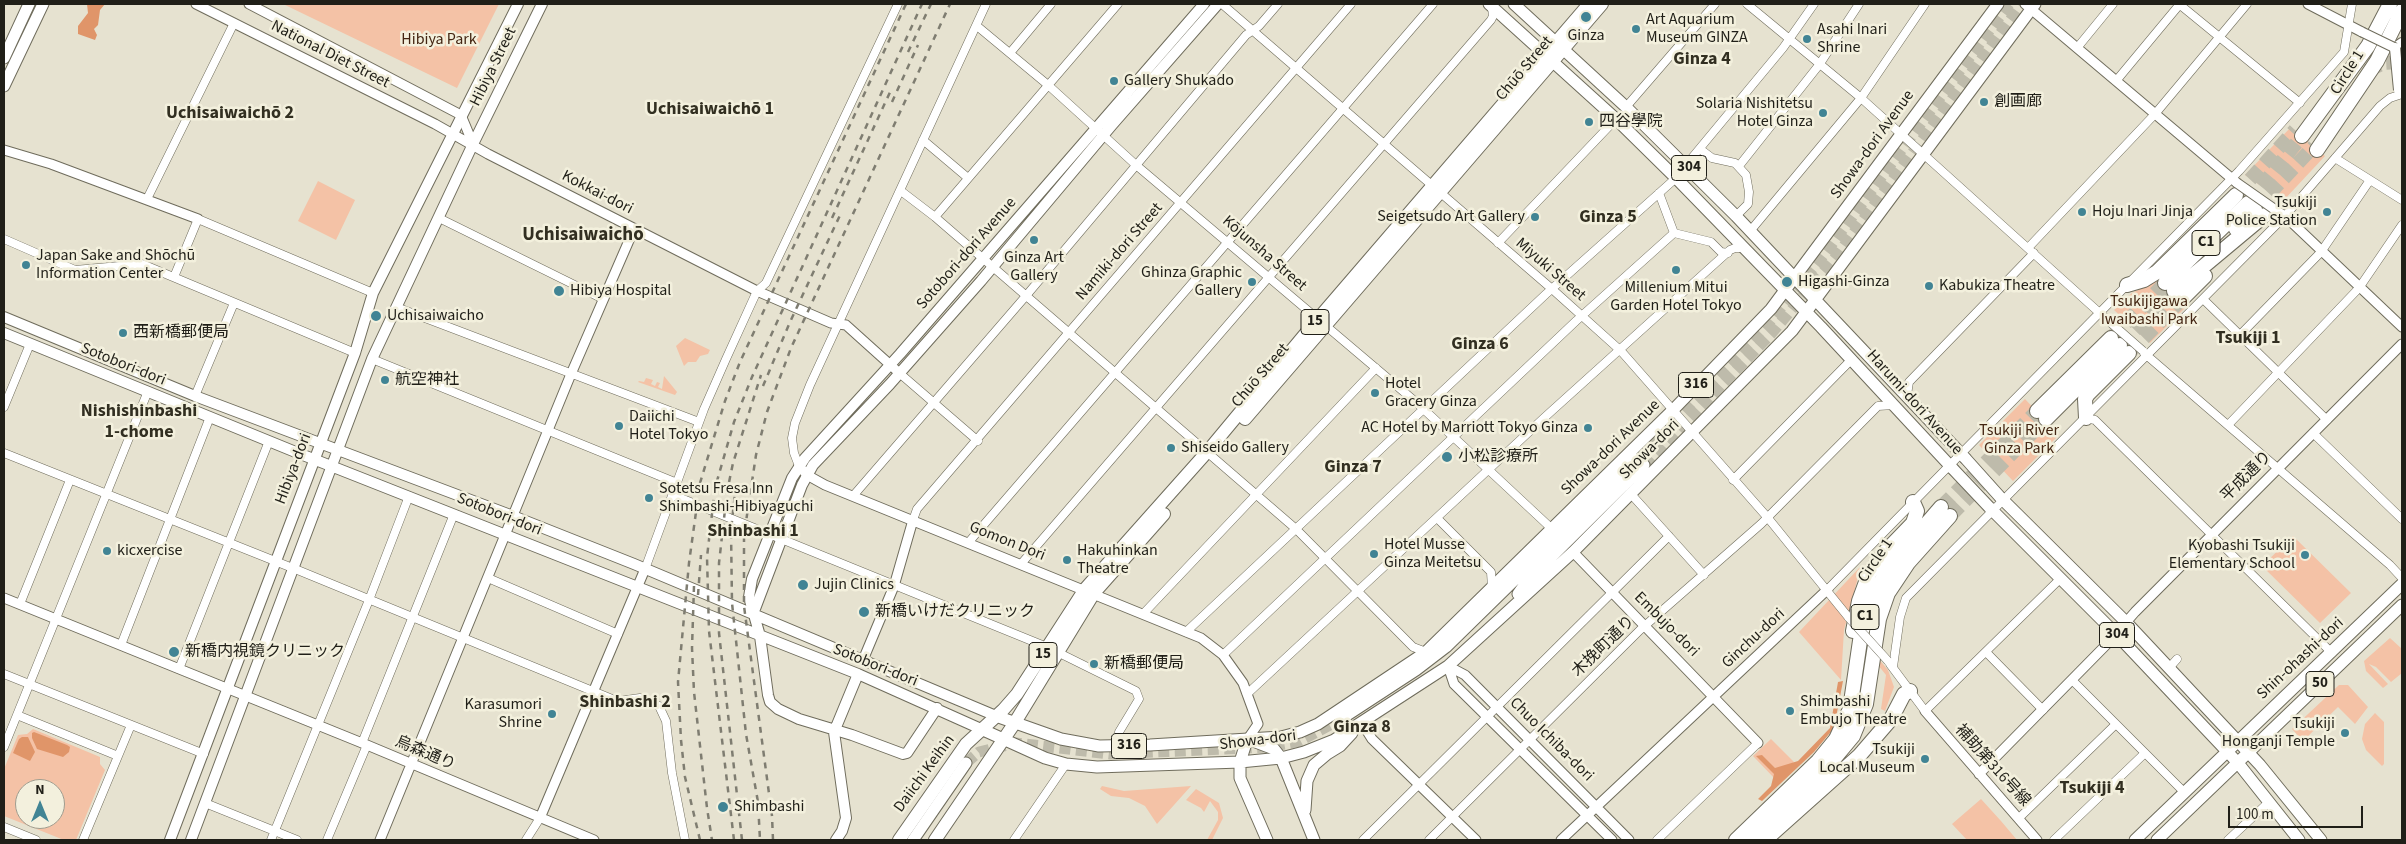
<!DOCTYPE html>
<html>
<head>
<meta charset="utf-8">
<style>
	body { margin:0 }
	#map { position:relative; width:2406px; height:844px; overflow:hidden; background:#e6e2d0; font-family:"Source Sans 3",sans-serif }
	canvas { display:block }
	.frame { position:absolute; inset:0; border:5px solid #201f18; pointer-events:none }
	.north { position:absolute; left:15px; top:779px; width:50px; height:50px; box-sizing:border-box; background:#f3f0dd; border:1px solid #9f9c8e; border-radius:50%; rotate:0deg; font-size:14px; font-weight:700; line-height:20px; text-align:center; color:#201f18 }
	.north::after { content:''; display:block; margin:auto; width:18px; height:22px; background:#418494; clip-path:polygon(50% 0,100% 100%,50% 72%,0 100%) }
	.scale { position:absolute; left:2228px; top:806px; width:135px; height:22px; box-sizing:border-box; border:2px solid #201f18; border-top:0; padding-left:6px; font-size:15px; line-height:18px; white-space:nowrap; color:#201f18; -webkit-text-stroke:4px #f3f0dd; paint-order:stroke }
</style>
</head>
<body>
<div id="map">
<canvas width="2406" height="844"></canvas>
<div class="frame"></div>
<div class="north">N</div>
<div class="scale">100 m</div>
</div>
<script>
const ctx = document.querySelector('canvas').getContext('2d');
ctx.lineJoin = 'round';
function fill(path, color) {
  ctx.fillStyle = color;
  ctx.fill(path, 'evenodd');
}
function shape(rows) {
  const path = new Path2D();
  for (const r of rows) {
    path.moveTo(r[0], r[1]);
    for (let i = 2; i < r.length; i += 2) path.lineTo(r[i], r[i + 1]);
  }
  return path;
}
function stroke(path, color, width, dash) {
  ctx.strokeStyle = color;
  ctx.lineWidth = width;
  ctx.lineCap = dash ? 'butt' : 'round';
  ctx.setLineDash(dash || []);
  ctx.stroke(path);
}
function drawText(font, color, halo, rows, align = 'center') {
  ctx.font = font + ' "Source Sans 3","Noto Sans JP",sans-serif';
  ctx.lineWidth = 5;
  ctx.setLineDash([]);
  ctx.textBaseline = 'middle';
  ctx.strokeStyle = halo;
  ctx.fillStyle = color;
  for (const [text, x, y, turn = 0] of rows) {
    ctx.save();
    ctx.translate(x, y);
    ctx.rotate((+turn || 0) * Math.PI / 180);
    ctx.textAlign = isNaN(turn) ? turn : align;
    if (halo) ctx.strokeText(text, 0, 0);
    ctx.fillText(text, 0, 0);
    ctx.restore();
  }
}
const green = shape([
	[283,4,499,4,457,88],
	[2291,127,2325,156,2283,201,2245,175],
	[318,181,355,200,336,240,298,221],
	[2160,279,2188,305,2150,343,2114,310,2132,293],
	[685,338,710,350,708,354,700,356,696,362,688,362,684,366,676,346],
	[664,376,677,392,675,395,638,382,639,381,644,382,646,378,653,380,651,384,655,386,657,382,660,383,658,387,662,389],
	[2025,399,2059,435,2013,481,1979,445],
	[2293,536,2351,593,2320,623,2262,566],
	[1861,566,1844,630,1841,680,1799,632],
	[2390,638,2402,649,2402,673,2391,682,2376,667,2369,664,2388,684,2383,688,2366,671,2364,661],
	[1877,657,1888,670,1894,687,1885,711,1881,709,1886,675,1874,660],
	[2339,685,2348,685,2368,707,2355,724,2338,707,2303,741,2292,729],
	[2375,713,2384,722,2384,764,2382,766,2366,750,2362,739,2365,724],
	[33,729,100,757,100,764,105,770,76,840,64,840,4,816,4,769,18,735,27,734],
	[25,789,55,789,55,819,25,819],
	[1771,739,1794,762,1776,780,1753,756],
	[1102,786,1124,791,1191,786,1157,824,1145,806,1129,798,1111,796,1100,789],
	[1196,789,1219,803,1223,818,1212,840,1207,840,1218,820,1218,812,1210,801,1204,812,1201,808,1186,800],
	[1981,799,2001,821,2017,840,1967,840,1952,824]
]);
const forest = shape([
	[87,4,105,4,100,10,98,25,94,29,97,35,95,40,78,34,78,26,88,13],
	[1843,681,1834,728,1814,752,1762,801,1758,799,1771,786,1774,774,1756,756,1762,755,1775,768,1798,761,1830,728,1838,682],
	[34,732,67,745,70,747,69,752,63,757,37,749,32,738,32,733],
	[22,737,28,737,35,752,30,761,13,753,19,739]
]);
const primaryTunnel = shape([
	[1638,459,1767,325,1827,251,2009,4],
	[1644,465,1771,334,1835,258,2022,4],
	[966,763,979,752,1016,743,1110,754,1269,747,1300,741,1341,719]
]);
const motorwayTunnel = shape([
	[2367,71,2384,63,2402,62],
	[2236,195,2295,130],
	[2248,203,2302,136],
	[2255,209,2314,146],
	[2111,338,2165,283],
	[2120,345,2174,291],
	[2129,353,2182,299],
	[1941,507,2037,411],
	[1950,516,2046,419]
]);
const minor = shape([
	[1222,4,1552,289,1621,351,1768,518,1849,618],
	[1747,4,1861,98,2103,316],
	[2179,4,2300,103],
	[977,26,1048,85,1136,165,1417,403,1551,528],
	[2077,48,2113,4],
	[1010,53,1051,4],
	[2116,81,2180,4],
	[1626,107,1715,4],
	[923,140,968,178],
	[1700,149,1712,158,1735,163,1746,175,1749,192,1748,204,1736,216],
	[2335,158,2402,200],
	[1686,165,1783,48,1814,4],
	[1739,166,1819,65,1859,4],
	[901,191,935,217,1296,529,1413,647,1426,652],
	[1659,193,1674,233,1711,242,1721,252,1728,253],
	[147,199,234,23],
	[935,217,1118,4],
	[439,218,603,299],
	[1751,230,1861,98,1925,4],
	[4,239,75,270,142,264,355,353],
	[1498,243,1616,119],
	[2028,248,2155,114,2247,4],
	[174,277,198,219,373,293],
	[2203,299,2327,420],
	[396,307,699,422],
	[2240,335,2321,252,2370,180],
	[2144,353,2390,565,2402,578],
	[372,359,677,483],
	[897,371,978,441],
	[1907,395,1909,382,2034,253],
	[195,396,234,303],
	[4,407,30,344],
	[2086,418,2095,420,2332,653],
	[2229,424,2359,288,2402,225],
	[2313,433,2402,519],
	[4,453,300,571,612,699,619,701,640,698,659,706,666,721,672,773,685,840],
	[799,466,794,453,792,438,795,423,810,385,986,4],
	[1733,480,1852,359],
	[1630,493,1704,575],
	[673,495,1047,647,1136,691,1139,699,1119,732,1120,746],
	[853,496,1025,297,1246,35,1259,26,1278,4],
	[1437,518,1491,572,1492,588],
	[913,520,917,509,1351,4],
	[968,543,1433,4],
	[1021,564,1491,20,1493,16,1492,7],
	[645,569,704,409,726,359,757,291,766,283,898,4],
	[488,578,618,634],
	[1828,589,2239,171,2344,52,2352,4],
	[20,604,70,480],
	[1143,614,1376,368],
	[1186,632,1546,294,1676,178],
	[121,645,210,417],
	[1986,652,2043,710],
	[1223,655,1576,321,1674,233],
	[1890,664,1925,711,2060,579],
	[1893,667,1900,617,1906,598,2285,216,2380,106,2390,98,2402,94],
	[2169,668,2177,659],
	[179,669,269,441],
	[4,674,204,754],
	[2072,680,2185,793],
	[1247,694,1545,417,1730,250,1735,248,1745,248],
	[17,715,118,756],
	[362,743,454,514],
	[4,747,148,391],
	[205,803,297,840],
	[2019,818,2116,724],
	[4,827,36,840],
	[83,840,131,725],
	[271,840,369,600,409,496],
	[327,840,367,745],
	[526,840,540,818],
	[1014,840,1066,764],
	[1363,840,1669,536],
	[1429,840,1640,630,1761,524,1878,406,1894,405],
	[1657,840,1758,743],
	[2054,840,2145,753],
	[2228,840,2269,802]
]);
const tertiary = shape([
	[196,4,435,124,488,154,757,291,831,323,846,325,896,370],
	[249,4,461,115,473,144],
	[2025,4,2237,183],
	[2308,4,2362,32],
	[4,150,51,164,198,219],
	[2277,211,2285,216,2402,327],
	[799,466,807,475,825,485,1201,638,1223,655,1243,683,1258,724,1247,740],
	[1573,552,1758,743],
	[4,598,367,745,594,840],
	[863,660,894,586,913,520],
	[1448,666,1465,675,1629,840],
	[1448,666,1454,684,1612,840],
	[1925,711,2037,840],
	[1362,723,1372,739,1476,840],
	[1979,774,2107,644,2135,612,2402,344],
	[540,818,645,569],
	[380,840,571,374,634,229],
	[1561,840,1828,589]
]);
const secondary = shape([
	[2395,48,2402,43],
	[4,317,195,396,513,516,634,564,996,716],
	[4,333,298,453,858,674,981,729],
	[753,614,802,485,813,465,890,384,981,281,1112,125,1218,4],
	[937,708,907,753,903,754,852,735,799,719,778,709,770,702,768,695,760,636,749,597,752,579,792,478,805,458,900,354,1204,4],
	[170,840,355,353,373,293,518,4],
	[191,840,372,359,473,144,542,4],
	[836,840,842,831,846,818,834,732,858,674]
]);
const primary = shape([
	[1489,4,1616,119,1676,178,1821,327,1953,469],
	[1514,4,1626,107,1736,216,1965,458],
	[4,58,29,4],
	[4,86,43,4],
	[2000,497,2126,622,2260,765,2321,840],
	[1989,507,2116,634,2238,763,2299,840],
	[1518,594,1528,580,1644,465],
	[996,716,1061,739,1099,746,1150,745,1281,737,1300,732,1318,724,1426,652,1673,410,1771,309,1998,4],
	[1341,719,1416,670,1446,647,1638,459],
	[981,729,1045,758,1066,764,1097,767,1240,762,1281,758,1304,752,1334,740,1448,666,1573,552,1792,331,2035,4],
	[1247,740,1240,762,1240,778,1267,840],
	[1253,741,1274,749,1281,758,1314,840],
	[1305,810,1307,781,1314,765,1327,754,1340,746,1352,733],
	[913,840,966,763],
	[2135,840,2402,584],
	[2157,840,2402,605]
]);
const trunk = shape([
	[1245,419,1602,4],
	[899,840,966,744,1003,710,1017,694,1085,589,1207,452,1311,327,1589,4],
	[935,840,1014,724,1094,593,1164,514]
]);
const motorway = shape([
	[2302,136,2368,46,2390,4],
	[2317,150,2377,61,2402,11],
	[2236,229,2255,209],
	[2165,283,2248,203],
	[2127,285,2144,280,2157,272,2236,195],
	[2174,291,2265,215],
	[2182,299,2205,276],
	[2037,411,2111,338],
	[2086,418,2085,399,2088,394,2129,353],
	[2046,419,2120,345],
	[1853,631,1859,601,1869,574,1884,553,1913,523,1917,511,1913,502],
	[1736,840,1818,761,1836,739,1850,709,1861,634,1874,592,1896,559,1941,507],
	[1751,840,1823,772,1853,736,1866,704,1879,619,1888,593,1908,563,1950,516],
	[1765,840,1859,756,1891,719,1904,694,1910,691]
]);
const rail = shape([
	[908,52,931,4],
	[892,102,918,45],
	[832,218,891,90],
	[763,386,790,322,842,211],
	[736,485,731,530,732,603,746,734,758,802,760,840],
	[694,586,692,648,694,692,707,808,712,840],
	[698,595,701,555],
	[700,840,685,777,681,740,678,682,689,563,700,483,725,401,740,362,906,4],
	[734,840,709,631,707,557,715,488,734,422,752,377,922,4],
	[742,840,719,633,719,563,727,492,733,463,761,375],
	[773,840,772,816,744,606,744,535,756,455,767,412,791,348,950,4]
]);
const minorBridge = shape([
	[2103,316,2143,351],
	[1849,618,1888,661]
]);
const tertiaryBridge = shape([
	[2362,32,2395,48],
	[2237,183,2277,211]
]);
const secondaryBridge = shape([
	[2395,48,2399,90]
]);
const primaryBridge = shape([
	[1965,458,2000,497],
	[1953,469,1989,507]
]);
const markers = [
	[1586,17,6,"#418494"],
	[1636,29,5,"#418494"],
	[1807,39,5,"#418494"],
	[1114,81,5,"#418494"],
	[1984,102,5,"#418494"],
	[1823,113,5,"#418494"],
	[1589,122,5,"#418494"],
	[2082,212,5,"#418494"],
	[2327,212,5,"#418494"],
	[1535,217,5,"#418494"],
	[1034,240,5,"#418494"],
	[26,265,5,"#418494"],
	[1676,270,5,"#418494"],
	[1252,282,5,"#418494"],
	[1787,282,6,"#418494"],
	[1929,286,5,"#418494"],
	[559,291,6,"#418494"],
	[376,316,6,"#418494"],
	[123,333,5,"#418494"],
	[385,380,5,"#418494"],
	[1375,393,5,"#418494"],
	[619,426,5,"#418494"],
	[1588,428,5,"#418494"],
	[1171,448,5,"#418494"],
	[1447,457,6,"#418494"],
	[649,498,5,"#418494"],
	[107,551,5,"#418494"],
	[1374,554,5,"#418494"],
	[2305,555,5,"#418494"],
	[1067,560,5,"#418494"],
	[803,585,6,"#418494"],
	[864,612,6,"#418494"],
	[174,652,6,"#418494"],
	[1094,664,5,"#418494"],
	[1790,711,5,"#418494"],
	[552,714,5,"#418494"],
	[2345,733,5,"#418494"],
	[1925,759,5,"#418494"],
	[723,807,6,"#418494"]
];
const shields = [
	[1689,168,35],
	[2206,243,28],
	[1315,322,28],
	[1696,385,35],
	[1865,617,28],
	[2117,635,35],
	[1043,655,28],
	[2320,684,28],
	[1129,746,35]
];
const shieldNames = [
	["304",1689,168],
	["C1",2206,243],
	["15",1315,322],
	["316",1696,385],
	["C1",1865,617],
	["304",2117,635],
	["15",1043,655],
	["50",2320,684],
	["316",1129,746]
];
const poiNames = [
	["Art Aquarium",1646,20],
	["Museum GINZA",1646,38],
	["Asahi Inari",1817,30],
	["Shrine",1817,48],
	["Ginza",1586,36,"center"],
	["Gallery Shukado",1124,81],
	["創画廊",1994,102],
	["Solaria Nishitetsu",1813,104,"right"],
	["Hotel Ginza",1813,122,"right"],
	["四谷學院",1599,122],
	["Tsukiji",2317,203,"right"],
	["Police Station",2317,221,"right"],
	["Hoju Inari Jinja",2092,212],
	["Seigetsudo Art Gallery",1525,217,"right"],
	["Japan Sake and Shōchū",36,256],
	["Information Center",36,274],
	["Ginza Art",1034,258,"center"],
	["Gallery",1034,276,"center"],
	["Ghinza Graphic",1242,273,"right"],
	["Gallery",1242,291,"right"],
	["Higashi-Ginza",1798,282],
	["Kabukiza Theatre",1939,286],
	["Millenium Mitui",1676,288,"center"],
	["Garden Hotel Tokyo",1676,306,"center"],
	["Hibiya Hospital",570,291],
	["Uchisaiwaicho",387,316],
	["西新橋郵便局",133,333],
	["航空神社",395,380],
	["Hotel",1385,384],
	["Gracery Ginza",1385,402],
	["Daiichi",629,417],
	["Hotel Tokyo",629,435],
	["AC Hotel by Marriott Tokyo Ginza",1578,428,"right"],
	["Shiseido Gallery",1181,448],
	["小松診療所",1458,457],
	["Sotetsu Fresa Inn",659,489],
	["Shimbashi-Hibiyaguchi",659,507],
	["Hotel Musse",1384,545],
	["Ginza Meitetsu",1384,563],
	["Kyobashi Tsukiji",2295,546,"right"],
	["Elementary School",2295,564,"right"],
	["kicxercise",117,551],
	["Hakuhinkan",1077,551],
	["Theatre",1077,569],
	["Jujin Clinics",814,585],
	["新橋いけだクリニック",875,612],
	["新橋内視鏡クリニック",185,652],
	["新橋郵便局",1104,664],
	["Shimbashi",1800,702],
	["Embujo Theatre",1800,720],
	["Karasumori",542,705,"right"],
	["Shrine",542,723,"right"],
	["Tsukiji",2335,724,"right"],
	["Honganji Temple",2335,742,"right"],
	["Tsukiji",1915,750,"right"],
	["Local Museum",1915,768,"right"],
	["Shimbashi",734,807]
];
const parkNames = [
	["Hibiya Park",439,40],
	["Tsukijigawa",2149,302],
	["Iwaibashi Park",2149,320],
	["Tsukiji River",2019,431],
	["Ginza Park",2019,449]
];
const streetNames = [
	["National Diet Street",330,55,27],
	["Hibiya Street",494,67,-64],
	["Chūō Street",1525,69,-50],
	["Circle 1",2348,73,-58],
	["Showa-dori Avenue",1873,145,-54],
	["Kokkai-dori",597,193,27],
	["Namiki-dori Street",1120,252,-49],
	["Sotobori-dori Avenue",967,254,-49],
	["Kōjunsha Street",1264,254,41],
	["Miyuki Street",1550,270,41],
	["Sotobori-dori",123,365,22],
	["Chūō Street",1261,376,-49],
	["Harumi-dori Avenue",1914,403,48],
	["Showa-dori Avenue",1611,448,-44],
	["Showa-dori",1650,450,-45],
	["Hibiya-dori",294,469,-69],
	["平成通り",2247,477,-45],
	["Sotobori-dori",499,515,22],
	["Gomon Dori",1007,542,22],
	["Circle 1",1876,561,-56],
	["Embujo-dori",1666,625,45],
	["Ginchu-dori",1754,639,-43],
	["木挽町通り",1604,647,-44],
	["Shin-ohashi-dori",2301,659,-43],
	["Sotobori-dori",875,666,22],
	["Chuo Ichiba-dori",1551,740,45],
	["Showa-dori",1258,741,-7],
	["烏森通り",425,754,23],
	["補助第316号線",1992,766,48],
	["Daiichi Keihin",925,774,-54]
];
const neighbourhoodNames = [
	["Ginza 4",1702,60],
	["Uchisaiwaichō 1",710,110],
	["Uchisaiwaichō 2",230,114],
	["Ginza 5",1608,218],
	["Tsukiji 1",2248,339],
	["Ginza 6",1480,345],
	["Nishishinbashi",139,412],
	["1-chome",139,433],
	["Ginza 7",1353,468],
	["Shinbashi 1",753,532],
	["Shinbashi 2",625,703],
	["Ginza 8",1362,728],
	["Tsukiji 4",2092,789]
];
const quarterNames = [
	["Uchisaiwaichō",583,236]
];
fill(green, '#f4c2a6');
fill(forest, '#e09569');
stroke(primaryTunnel, '#bebbab', 11, [11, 5.5]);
stroke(motorwayTunnel, '#bebbab', 14, [14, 7]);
stroke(minor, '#6f6c5c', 9);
stroke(tertiary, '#6f6c5c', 11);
stroke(secondary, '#6f6c5c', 12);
stroke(primary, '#6f6c5c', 13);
stroke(trunk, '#6f6c5c', 14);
stroke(motorway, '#6f6c5c', 16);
stroke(minor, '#fff', 8);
stroke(tertiary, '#fff', 9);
stroke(secondary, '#fff', 10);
stroke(primary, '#fff', 11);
stroke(trunk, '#fff', 12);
stroke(motorway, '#fff', 14);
stroke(rail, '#7f7d71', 2.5, [6, 6]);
stroke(minorBridge, '#6f6c5c', 9, []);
stroke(tertiaryBridge, '#6f6c5c', 11, []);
stroke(secondaryBridge, '#6f6c5c', 12, []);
stroke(primaryBridge, '#6f6c5c', 13, []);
stroke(minorBridge, '#fff', 8);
stroke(tertiaryBridge, '#fff', 9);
stroke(secondaryBridge, '#fff', 10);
stroke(primaryBridge, '#fff', 11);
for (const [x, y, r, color] of markers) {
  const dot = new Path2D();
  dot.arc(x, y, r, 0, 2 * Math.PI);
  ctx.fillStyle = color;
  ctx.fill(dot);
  stroke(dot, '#f3f0dd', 2);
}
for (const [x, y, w] of shields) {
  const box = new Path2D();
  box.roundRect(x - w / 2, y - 12.5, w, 25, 4);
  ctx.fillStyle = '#f3f0dd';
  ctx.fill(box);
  stroke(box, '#201f18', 1);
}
drawText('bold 15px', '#201f18', null, shieldNames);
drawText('16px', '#201f18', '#f3f0dd', poiNames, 'left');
drawText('16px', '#432512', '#f3f0dd', parkNames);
drawText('16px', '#201f18', '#f3f0dd', streetNames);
drawText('bold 18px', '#322f21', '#f3f0dd', neighbourhoodNames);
drawText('bold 19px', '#322f21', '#f3f0dd', quarterNames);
</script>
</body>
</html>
